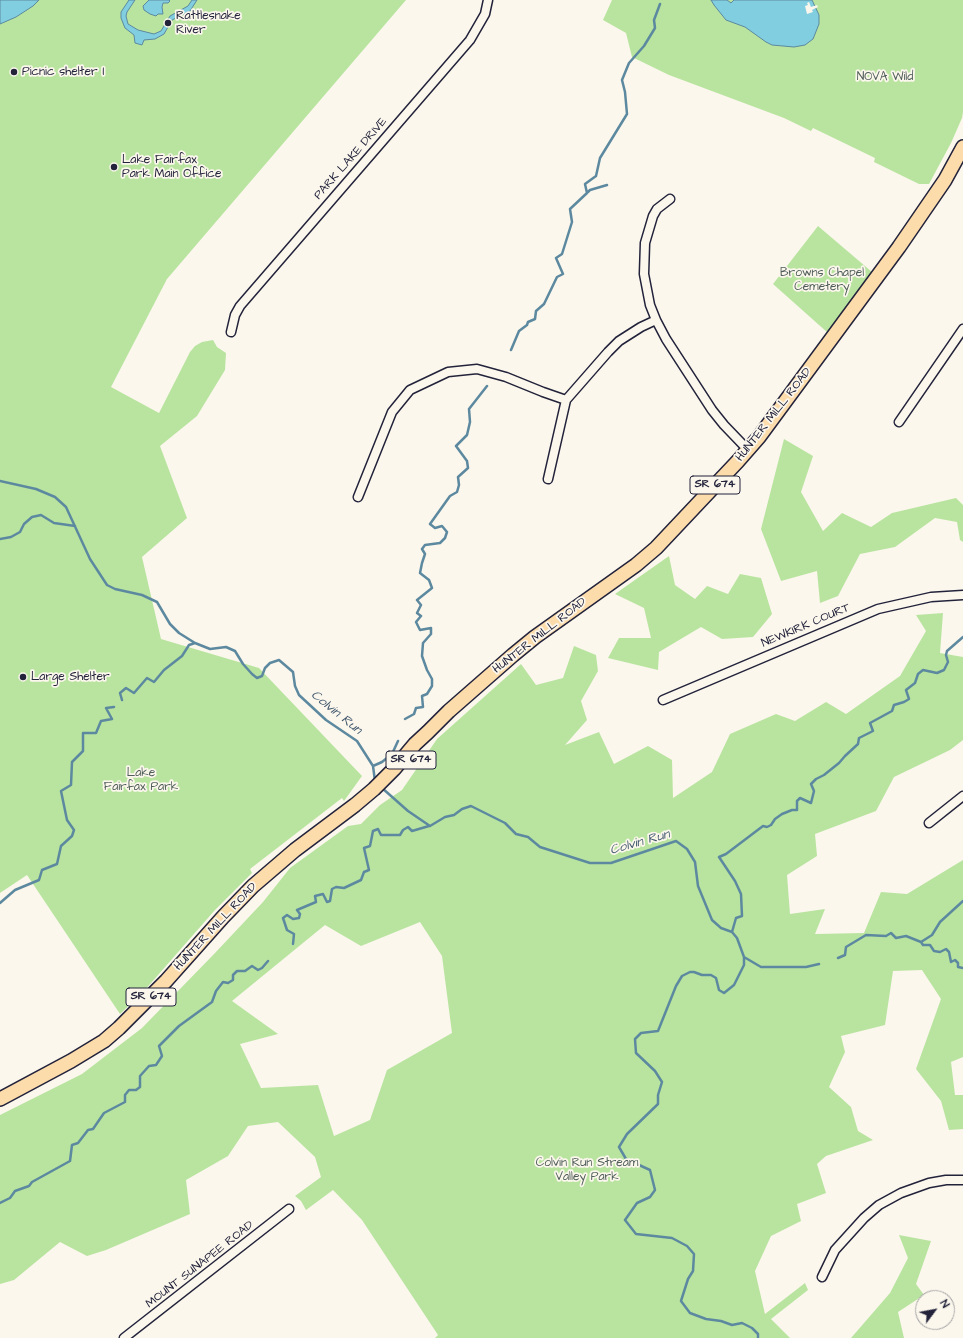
<!DOCTYPE html>
<html>
<head>
<meta charset="utf-8">
<style>
	body { margin:0 }
	#map { position:relative; width:963px; height:1338px; overflow:hidden; background:#fbf7ec; font-family:"Architects Daughter",sans-serif }
	canvas { display:block }
	.north { position:absolute; left:915px; top:1290px; width:40px; height:40px; box-sizing:border-box; background:#fbf7ec; border:1px solid #a4a2a5; border-radius:50%; rotate:58deg; font-size:11px; font-weight:700; line-height:16px; text-align:center; color:#22223b }
	.north::after { content:''; display:block; margin:auto; width:14px; height:18px; background:#22223b; clip-path:polygon(50% 0,100% 100%,50% 72%,0 100%) }
</style>
</head>
<body>
<div id="map">
<canvas width="963" height="1338"></canvas>
<div class="north">N</div>
</div>
<script>
const ctx = document.querySelector('canvas').getContext('2d');
ctx.lineJoin = 'round';
function fill(path, color) {
  ctx.fillStyle = color;
  ctx.fill(path, 'evenodd');
}
function shape(rows) {
  const path = new Path2D();
  for (const r of rows) {
    path.moveTo(r[0], r[1]);
    for (let i = 2; i < r.length; i += 2) path.lineTo(r[i], r[i + 1]);
  }
  return path;
}
function stroke(path, color, width, dash) {
  ctx.strokeStyle = color;
  ctx.lineWidth = width;
  ctx.lineCap = dash ? 'butt' : 'round';
  ctx.setLineDash(dash || []);
  ctx.stroke(path);
}
function drawText(font, color, halo, rows, align = 'center') {
  ctx.font = font + ' "Architects Daughter",sans-serif';
  ctx.lineWidth = 3.5;
  ctx.setLineDash([]);
  ctx.textBaseline = 'middle';
  ctx.strokeStyle = halo;
  ctx.fillStyle = color;
  for (const [text, x, y, turn = 0] of rows) {
    ctx.save();
    ctx.translate(x, y);
    ctx.rotate((+turn || 0) * Math.PI / 180);
    ctx.textAlign = isNaN(turn) ? turn : align;
    if (halo) ctx.strokeText(text, 0, 0);
    ctx.fillText(text, 0, 0);
    ctx.restore();
  }
}
const green = shape([
	[0,0,406,0,167,279,111,387,159,413,190,352,195,346,202,342,213,340,217,347,226,353,225,370,197,416,160,446,187,518,142,557,161,639,259,668,362,776,344,801,342,798,250,869,252,873,215,910,144,991,120,1014,27,875,0,893],
	[612,0,963,0,963,112,962,118,951,143,929,184,919,184,874,162,875,158,813,128,811,131,784,118,669,75,632,57,626,33,603,20],
	[818,226,872,272,828,333,773,284],
	[784,439,813,456,801,492,823,531,842,513,871,527,892,513,956,498,963,505,963,542,960,540,957,522,935,518,895,547,860,554,838,596,820,603,817,571,781,581,761,529],
	[669,556,675,585,695,599,707,586,728,594,740,574,761,578,772,614,753,637,722,639,701,627,659,652,658,670,608,658,619,638,651,638,644,608,615,594],
	[943,613,940,653,963,657,963,740,950,750,894,777,876,811,815,834,817,856,787,875,790,914,825,909,815,934,864,933,881,892,907,894,963,860,963,1057,951,1062,955,1095,963,1095,963,1129,949,1130,941,1101,916,1069,941,999,922,970,893,971,885,1025,841,1036,845,1052,829,1087,851,1107,858,1131,873,1140,826,1156,817,1164,826,1193,797,1204,801,1221,771,1236,755,1271,765,1314,805,1283,808,1290,771,1319,790,1338,435,1338,438,1335,362,1220,333,1190,306,1210,301,1201,295,1196,321,1177,315,1157,278,1122,248,1126,228,1156,186,1180,190,1214,106,1250,87,1256,60,1242,14,1280,0,1284,0,1115,82,1074,142,1028,215,953,263,902,290,868,348,826,361,824,380,805,402,790,437,739,521,664,536,685,563,678,574,646,596,655,598,671,581,701,587,720,565,745,599,732,614,764,648,746,672,760,673,798,712,772,730,734,776,714,795,721,826,702,846,714,900,676,926,631,916,615],
	[420,922,442,956,452,1033,387,1070,370,1120,334,1136,318,1085,261,1088,240,1044,278,1034,232,1001,325,925,361,946],
	[899,1235,931,1241,916,1284,924,1295,898,1312,904,1338,851,1338,890,1293,908,1258]
]);
const water = shape([
	[0,0,39,0,33,6,16,17,0,24,0,0],
	[129,0,135,0,127,12,126,16,128,24,138,30,154,34,161,31,170,16,188,6,192,0,197,0,190,11,172,20,164,34,155,39,144,40,142,45,135,43,134,35,125,28,121,18,121,12,129,0],
	[149,0,169,0,170,1,168,3,163,3,162,7,163,14,158,14,156,16,150,14,144,10,143,6,149,0],
	[711,0,727,0,731,3,734,0,812,0,819,15,819,24,813,39,805,45,794,47,772,45,766,42,745,27,726,20,714,5,711,0]
]);
const pier = shape([
	[809,2,811,7,817,5,818,7,812,10,813,12,807,14,805,6,808,5,807,3]
]);
const stream = shape([
	[588,192,590,190,607,185],
	[511,350,519,331,527,325,528,322,535,319,536,311,544,304,557,277,563,274,556,258,562,254,572,222,570,209,587,193,585,184,596,176,600,158,627,114,625,92,622,80,629,63,644,46,655,28,654,20,660,4],
	[0,481,36,489,55,497,66,507,90,559,107,585,115,589,142,595,157,602,170,624,179,633,195,643,210,649,226,647,235,651,243,664,252,674,257,678,262,676,265,668,270,663,279,660,293,672,295,686,299,695,326,720,357,741,373,766,375,781],
	[0,539,11,537,20,532,24,524,32,517,41,515,54,523,75,526],
	[122,700,120,693,126,688,134,693,147,678,154,682,164,670,182,656,189,645,195,643],
	[405,719,414,714,416,708,423,707,422,696,427,694,432,686,432,679,427,670,422,656,423,643,431,634,431,628,420,630,416,622,421,616,417,613,421,605,417,600,432,588,429,580,420,573,422,563,425,554,422,549,425,545,440,543,445,538,447,532,442,526,435,528,430,524,450,496,457,492,459,485,458,477,468,468,467,461,456,446,467,435,470,422,469,409,487,386],
	[373,766,382,762,392,754,398,741],
	[382,788,408,811,430,826,445,817,454,815,462,809,471,806,505,823,516,834,528,837,540,847,590,863,611,863,676,841,687,849,695,862,698,886,712,920,721,928,732,932,737,938,744,957,744,965,734,985,724,993,719,990,716,978,711,975,702,975,694,972,690,972,682,976,676,986,658,1031,641,1033,635,1039,636,1053,655,1071,662,1082,658,1095,658,1104,627,1134,619,1147,626,1159,650,1170,655,1190,650,1197,637,1203,625,1220,636,1234,672,1238,687,1246,694,1254,693,1271,688,1279,681,1301,690,1313,706,1319,721,1321,732,1325,742,1323,752,1328,758,1334,758,1338],
	[0,903,15,890,39,880,42,870,57,864,61,846,72,836,74,830,67,820,61,791,71,785,72,762,83,751,83,733,96,733,101,721,112,719,106,708,114,707],
	[732,932,736,918,742,916,741,894,735,881,719,857,726,854,763,826,767,827,771,825,775,819,782,814,792,810,797,810,797,801,800,798,811,803,814,791,811,784,816,779,824,775,839,763,845,756,858,744,859,738,873,731,870,723,892,711,894,705,904,702,909,699,906,690,915,683,918,674,923,670,937,673,944,670,948,662,946,655,947,651,963,637],
	[921,942,932,935,940,922,963,901],
	[293,944,294,934,287,930,283,918,287,915,293,919,299,918,300,914,297,910,316,902,315,896,323,894,327,902,330,901,332,889,336,887,344,888,361,880,364,872,369,870,364,848,370,846,373,831,378,829,381,835,400,835,403,830,408,827,412,831,429,826],
	[744,957,761,967,806,967,819,964],
	[838,958,845,955,846,947,866,935,886,936,891,933,896,938,906,936,921,942,923,945,930,945,934,951,940,952,946,949,949,952,951,962,955,960,958,963,958,967,963,968],
	[0,1203,10,1198,15,1191,29,1186,32,1182,70,1161,72,1145,78,1143,88,1130,93,1129,104,1113,125,1102,125,1095,129,1090,136,1090,140,1087,140,1076,149,1066,156,1065,162,1056,159,1046,179,1026,212,1002,216,991,223,982,228,983,233,980,233,975,237,971,245,971,252,966,258,970,262,968,268,961]
]);
const street = shape([
	[670,199,657,209,653,216,645,243,644,274,650,305,656,320,666,339,712,410,724,425,748,450],
	[231,332,235,315,240,306,470,40,485,14,488,0],
	[899,422,963,329],
	[548,479,566,400,608,352,619,341,641,327,656,320],
	[358,497,392,412,410,390,448,372,477,369,506,377,543,392,566,400],
	[663,700,878,609,931,597,963,595],
	[929,823,963,796],
	[822,1277,835,1250,864,1218,879,1205,901,1193,929,1183,946,1180,963,1180],
	[124,1338,289,1209]
]);
const primary = shape([
	[0,1099,71,1061,104,1041,119,1028,166,981,223,917,253,886,295,850,355,805,374,789,394,769,415,744,428,732,449,711,513,655,535,637,636,565,656,548,738,461,759,437,899,247,945,180,963,147]
]);
const markers = [
	[168,23,4,"#22223b"],
	[14,72,4,"#22223b"],
	[114,167,4,"#22223b"],
	[23,677,4,"#22223b"]
];
const shields = [
	[715,485,50],
	[411,760,50],
	[151,997,50]
];
const shieldNames = [
	["SR 674",715,485],
	["SR 674",411,760],
	["SR 674",151,997]
];
const poiNames = [
	["Rattlesnake",176,16],
	["River",176,30],
	["Picnic shelter I",22,72],
	["Lake Fairfax",122,160],
	["Park Main Office",122,174],
	["Large Shelter",31,677]
];
const parkNames = [
	["NOVA Wild",885,77],
	["Browns Chapel",822,273],
	["Cemetery",822,287],
	["Lake",141,773],
	["Fairfax Park",141,787],
	["Colvin Run Stream",587,1163],
	["Valley Park",587,1177]
];
const streetNames = [
	["PARK LAKE DRIVE",351,159,-49],
	["HUNTER MILL ROAD",774,415,-52],
	["NEWKIRK COURT",806,626,-23],
	["HUNTER MILL ROAD",540,636,-38],
	["HUNTER MILL ROAD",216,927,-47],
	["MOUNT SUNAPEE ROAD",200,1265,-38]
];
const waterNames = [
	["Colvin Run",336,713,39],
	["Colvin Run",640,843,-16]
];
fill(green, '#b9e4a0');
fill(water, '#82cee1');
stroke(water, '#5c899f', 1);
fill(pier, '#fbf7ec');
stroke(stream, '#5c899f', 2.5);
stroke(street, '#22223b', 11);
stroke(primary, '#22223b', 16);
stroke(street, '#fbf7ec', 8);
stroke(primary, '#fddcac', 13);
for (const [x, y, r, color] of markers) {
  const dot = new Path2D();
  dot.arc(x, y, r, 0, 2 * Math.PI);
  ctx.fillStyle = color;
  ctx.fill(dot);
  stroke(dot, '#fbf7ec', 1.5);
}
for (const [x, y, w] of shields) {
  const box = new Path2D();
  box.roundRect(x - w / 2, y - 9, w, 18, 3);
  ctx.fillStyle = '#fbf7ec';
  ctx.fill(box);
  stroke(box, '#22223b', 1);
}
drawText('bold 11px', '#22223b', null, shieldNames);
drawText('12px', '#22223b', '#fbf7ec', poiNames, 'left');
drawText('12px', '#4f5c59', '#fbf7ec', parkNames);
drawText('12px', '#22223b', '#fbf7ec', streetNames);
drawText('italic 13px', '#3f566d', '#fbf7ec', waterNames);
</script>
</body>
</html>
